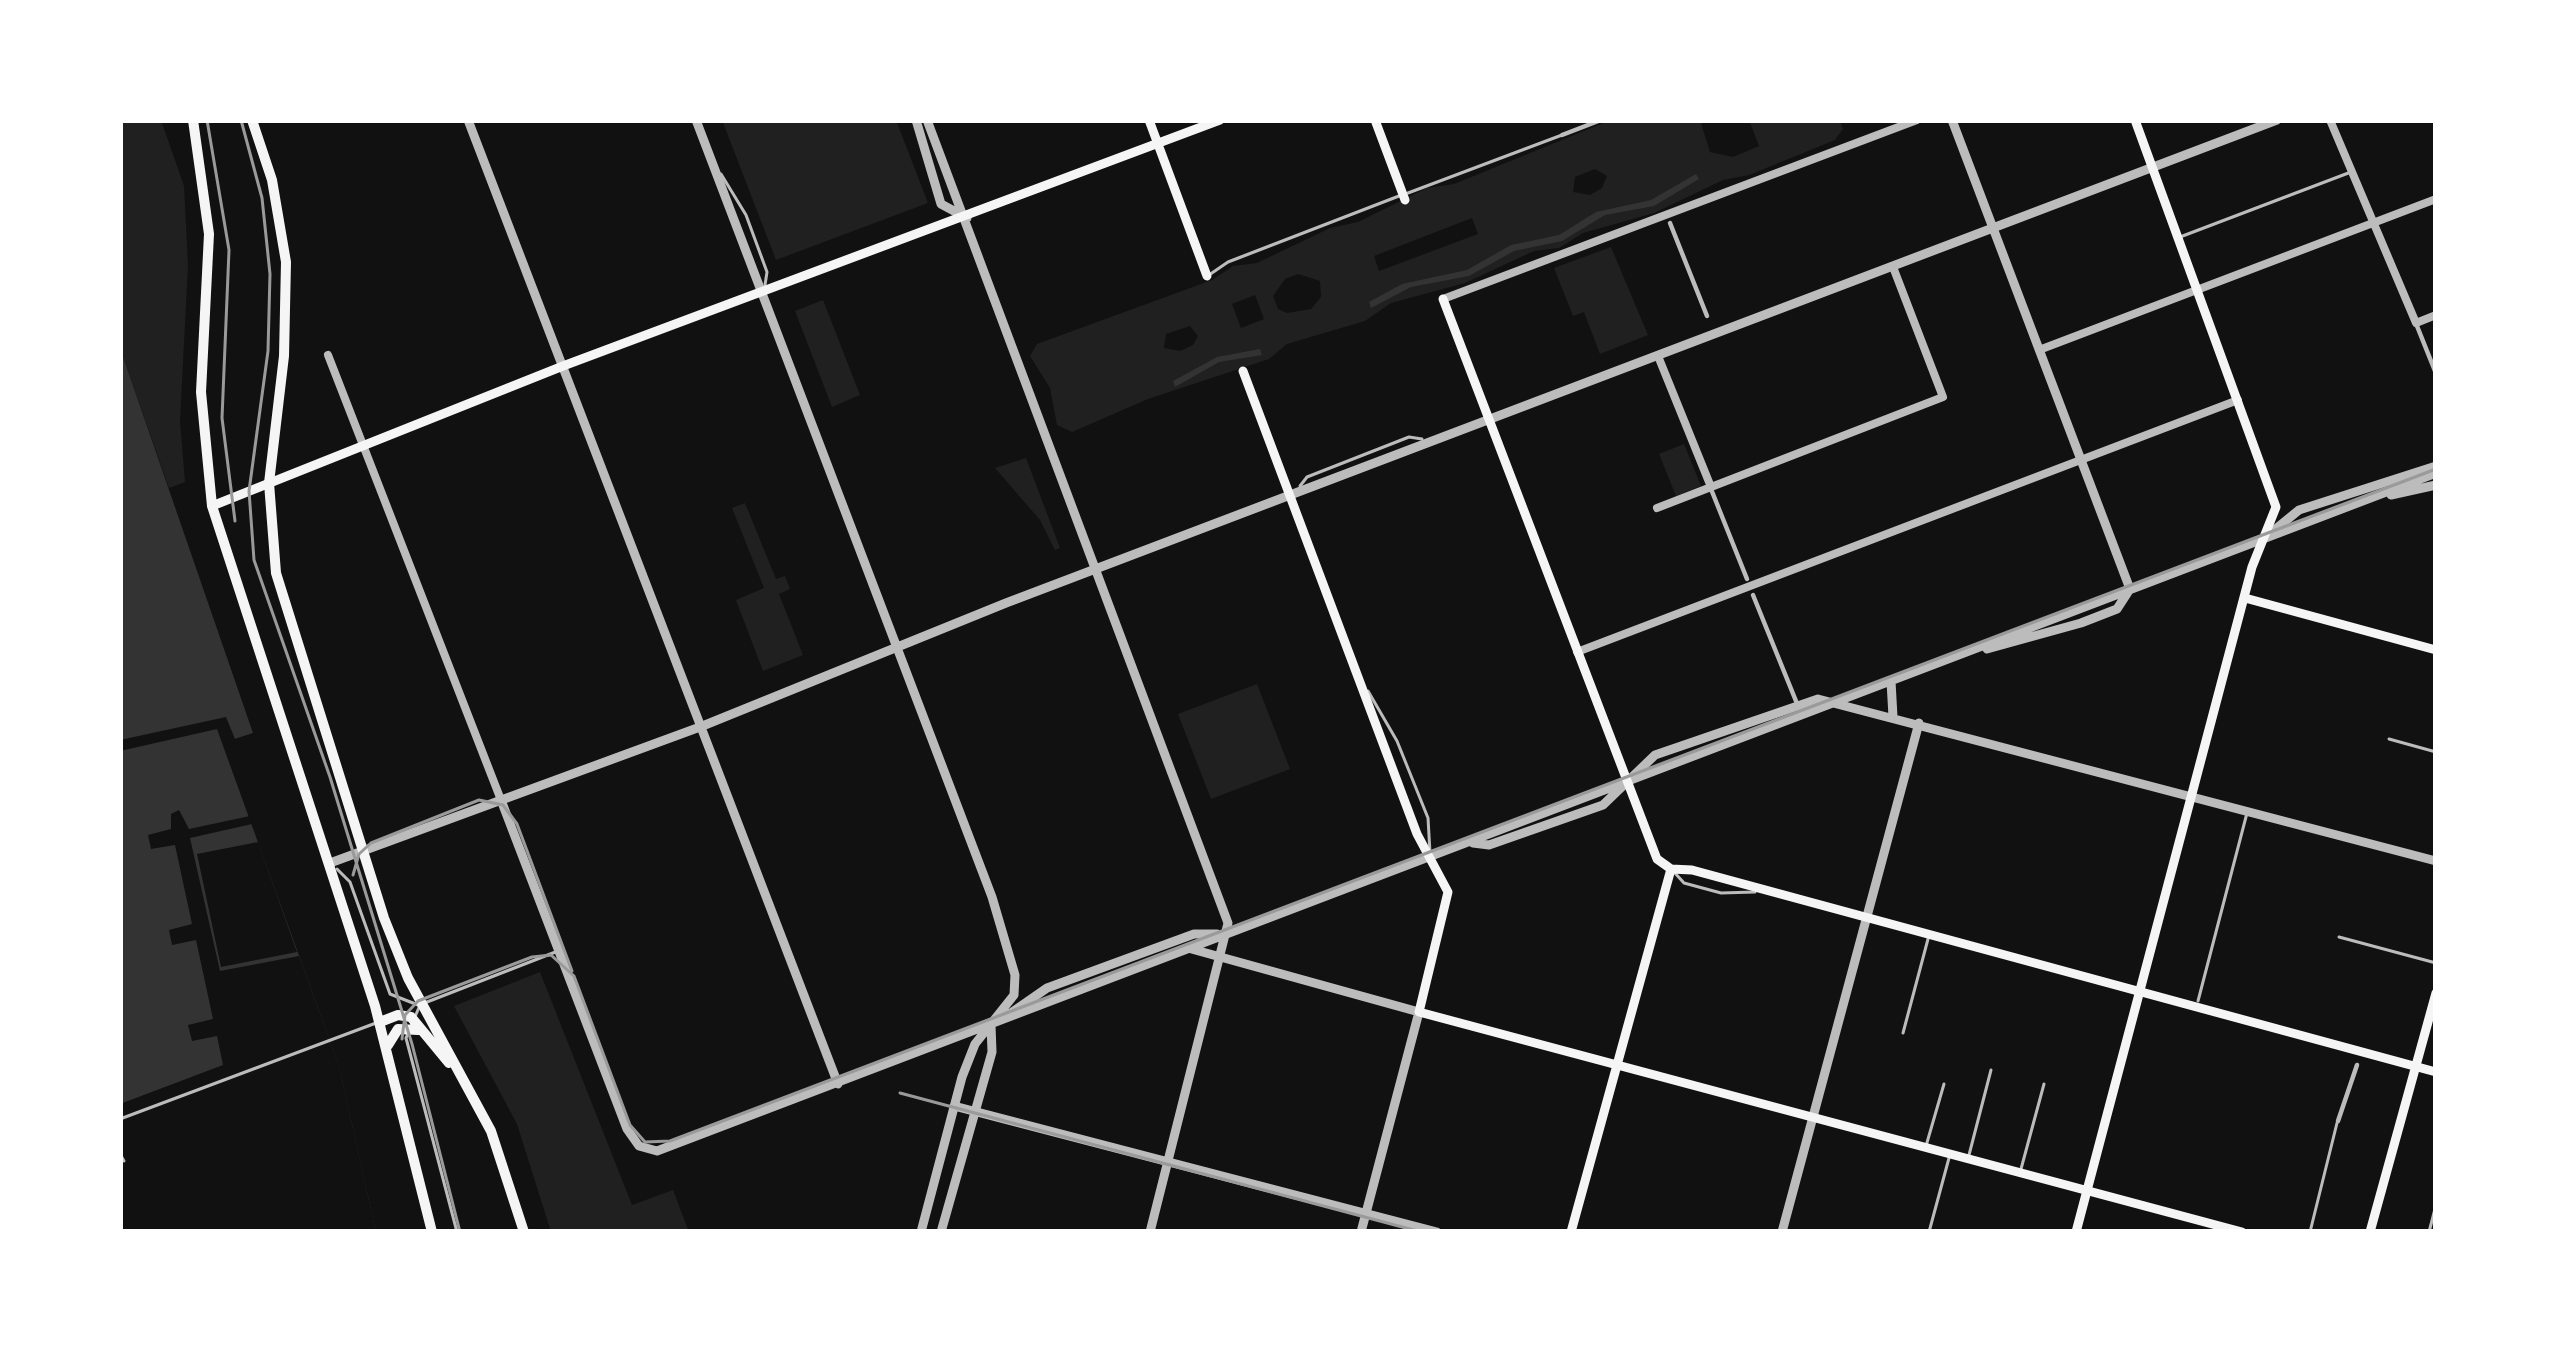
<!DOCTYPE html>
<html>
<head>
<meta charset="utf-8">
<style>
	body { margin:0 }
	#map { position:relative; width:2556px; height:1352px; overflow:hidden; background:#111; font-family:Arial,sans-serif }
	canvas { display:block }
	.frame { position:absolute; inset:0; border:123px solid #fff; pointer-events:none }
</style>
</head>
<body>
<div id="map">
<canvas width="2556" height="1352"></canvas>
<div class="frame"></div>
</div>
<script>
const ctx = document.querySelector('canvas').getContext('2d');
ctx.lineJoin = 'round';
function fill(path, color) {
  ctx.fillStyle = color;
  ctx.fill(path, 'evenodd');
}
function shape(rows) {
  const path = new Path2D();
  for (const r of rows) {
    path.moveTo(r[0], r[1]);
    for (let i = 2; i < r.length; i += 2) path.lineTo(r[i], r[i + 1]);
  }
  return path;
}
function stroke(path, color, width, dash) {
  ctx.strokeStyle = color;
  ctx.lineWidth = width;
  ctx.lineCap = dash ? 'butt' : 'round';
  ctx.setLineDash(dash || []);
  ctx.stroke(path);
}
const green = shape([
	[120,120,161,120,184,186,188,265,180,421,185,482,169,488,120,348],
	[722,120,896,120,928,203,776,260],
	[1611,120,1700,120,1710,152,1733,157,1759,146,1749,120,1840,120,1843,129,1835,140,1749,175,1723,180,1654,213,1583,233,1559,248,1534,251,1465,283,1391,303,1365,321,1287,344,1269,359,1148,399,1072,432,1057,425,1050,388,1030,356,1037,344,1212,280,1233,266,1257,263,1330,228,1358,222,1427,188,1454,184],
	[1595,169,1607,176,1602,188,1590,195,1573,192,1575,177],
	[1472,218,1478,234,1379,271,1374,256],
	[1298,274,1320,281,1321,297,1311,309,1287,313,1278,309,1273,296,1285,279],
	[1255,295,1264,319,1241,328,1232,304],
	[1190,326,1198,336,1193,345,1180,351,1164,348,1166,334],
	[1611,247,1648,335,1600,354,1584,312,1573,316,1554,268],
	[823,300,860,395,832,407,795,311],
	[1684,444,1701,486,1676,496,1659,454],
	[1026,458,1060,548,1055,550,1040,520,995,468],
	[745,503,776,579,785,576,790,589,779,594,803,655,763,671,736,600,764,588,732,508],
	[1257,684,1290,769,1211,799,1178,714],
	[540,972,632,1205,673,1190,689,1232,551,1232,517,1124,454,1006]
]);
const water = shape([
	[1696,174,1699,179,1654,206,1605,215,1562,241,1514,251,1469,276,1411,287,1371,308,1369,302,1402,284,1467,270,1511,245,1559,235,1596,212,1651,200],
	[120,348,253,733,222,743,339,1066,376,1232,120,1232],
	[1260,349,1262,355,1219,362,1175,387,1173,381,1217,357]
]);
const pier = shape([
	[226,717,235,739,222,743,217,729,120,751,120,740],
	[179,810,189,829,250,816,252,824,190,838,220,971,299,956,339,1066,376,1232,120,1232,120,1104,223,1065,217,1036,192,1041,188,1025,213,1019,196,940,172,945,169,930,192,924,175,845,151,849,148,835,171,829,171,814],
	[258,842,297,952,221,967,197,854]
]);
const service = shape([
	[721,174,746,215,767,272,765,285],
	[1408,193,1562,135],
	[2180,237,2351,172],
	[1209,275,1228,262,1399,196],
	[1300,486,1307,477,1409,437,1422,439],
	[1368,691,1397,741,1428,818,1430,853],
	[2389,739,2436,752],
	[337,869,350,882,390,994,418,1005],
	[1674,872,1684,883,1721,893,1755,892],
	[2339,937,2436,963],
	[2198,1001,2247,813],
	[427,1002,558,951],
	[420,1005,406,1038,457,1232],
	[1903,1033,1928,939],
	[120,1119,376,1023],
	[1926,1146,1944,1084],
	[120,1154,124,1161],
	[1969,1155,1991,1070],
	[2021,1169,2044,1084],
	[1929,1232,1949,1158],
	[2310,1232,2337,1123],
	[2429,1232,2436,1205]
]);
const pedestrian = shape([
	[1562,135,1601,120],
	[1670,223,1707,316],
	[2417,326,2435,371],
	[1711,489,1747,579],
	[1753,595,1798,706],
	[2338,1121,2357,1065]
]);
const minor = shape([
	[2330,120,2416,323,2436,315],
	[1443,299,1917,120],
	[2039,350,2436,199],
	[328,355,501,800],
	[1658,356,1711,487],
	[1657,508,1943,397,1893,267],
	[1577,652,2238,400]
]);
const tertiary = shape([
	[468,120,838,1084],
	[696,120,992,897,1015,975,1014,995,975,1044,962,1077,921,1232],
	[916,120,941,204,967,218],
	[927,120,1228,923,1150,1232],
	[1952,120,2130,589],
	[2391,495,2436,485],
	[2272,532,2299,510,2436,466],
	[1987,649,2081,623,2117,609,2128,592],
	[1891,681,1893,717],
	[501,800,627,1129,639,1146,657,1151,2436,473],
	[1473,843,1489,845,1603,805,1655,755,1818,699,2436,861],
	[330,863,700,727,1006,603,2277,120],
	[1188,948,1419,1012,1361,1232],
	[1011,1013,1047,988,1194,934,1217,934],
	[954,1106,1437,1232],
	[941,1232,992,1052,991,1025],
	[1782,1232,1919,723]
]);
const secondary = shape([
	[1149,120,1207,276],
	[1375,120,1405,200],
	[1443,299,1657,859,1671,869,1692,870,2436,1072],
	[1243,371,1417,834,1448,892,1419,1012,2242,1232],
	[212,506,563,366,1220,120],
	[2245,598,2436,650],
	[1571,1232,1671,869],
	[2076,1232,2252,567,2276,507,2135,120],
	[2370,1232,2436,993]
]);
const primary = shape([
	[193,120,209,234,201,392,212,506,375,1006,432,1232],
	[252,120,272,180,286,262,284,356,269,483,276,573,384,918,408,978,491,1131,524,1232],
	[380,1022,398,1015,411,1017,449,1063],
	[388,1045,398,1029,418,1030]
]);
const tram = shape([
	[207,120,229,250,222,418,235,521],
	[241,120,262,198,270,274,268,351,249,491,254,560,330,777,412,1044,460,1232],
	[353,875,359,854,371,843,479,800,503,805,517,824,572,971],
	[402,1039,405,1015,418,1001,532,957,551,955,574,976,630,1125,645,1142,670,1141,2436,469],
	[900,1093,1421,1232]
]);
fill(green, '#202020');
fill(water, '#333');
fill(pier, '#111');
stroke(service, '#bcbcbc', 3);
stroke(pedestrian, '#bcbcbc', 4.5);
stroke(minor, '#bcbcbc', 8);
stroke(tertiary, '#bcbcbc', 9);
stroke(secondary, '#f5f5f5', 9);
stroke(primary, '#f5f5f5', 10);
stroke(tram, '#9a9a9a', 3);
</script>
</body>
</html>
